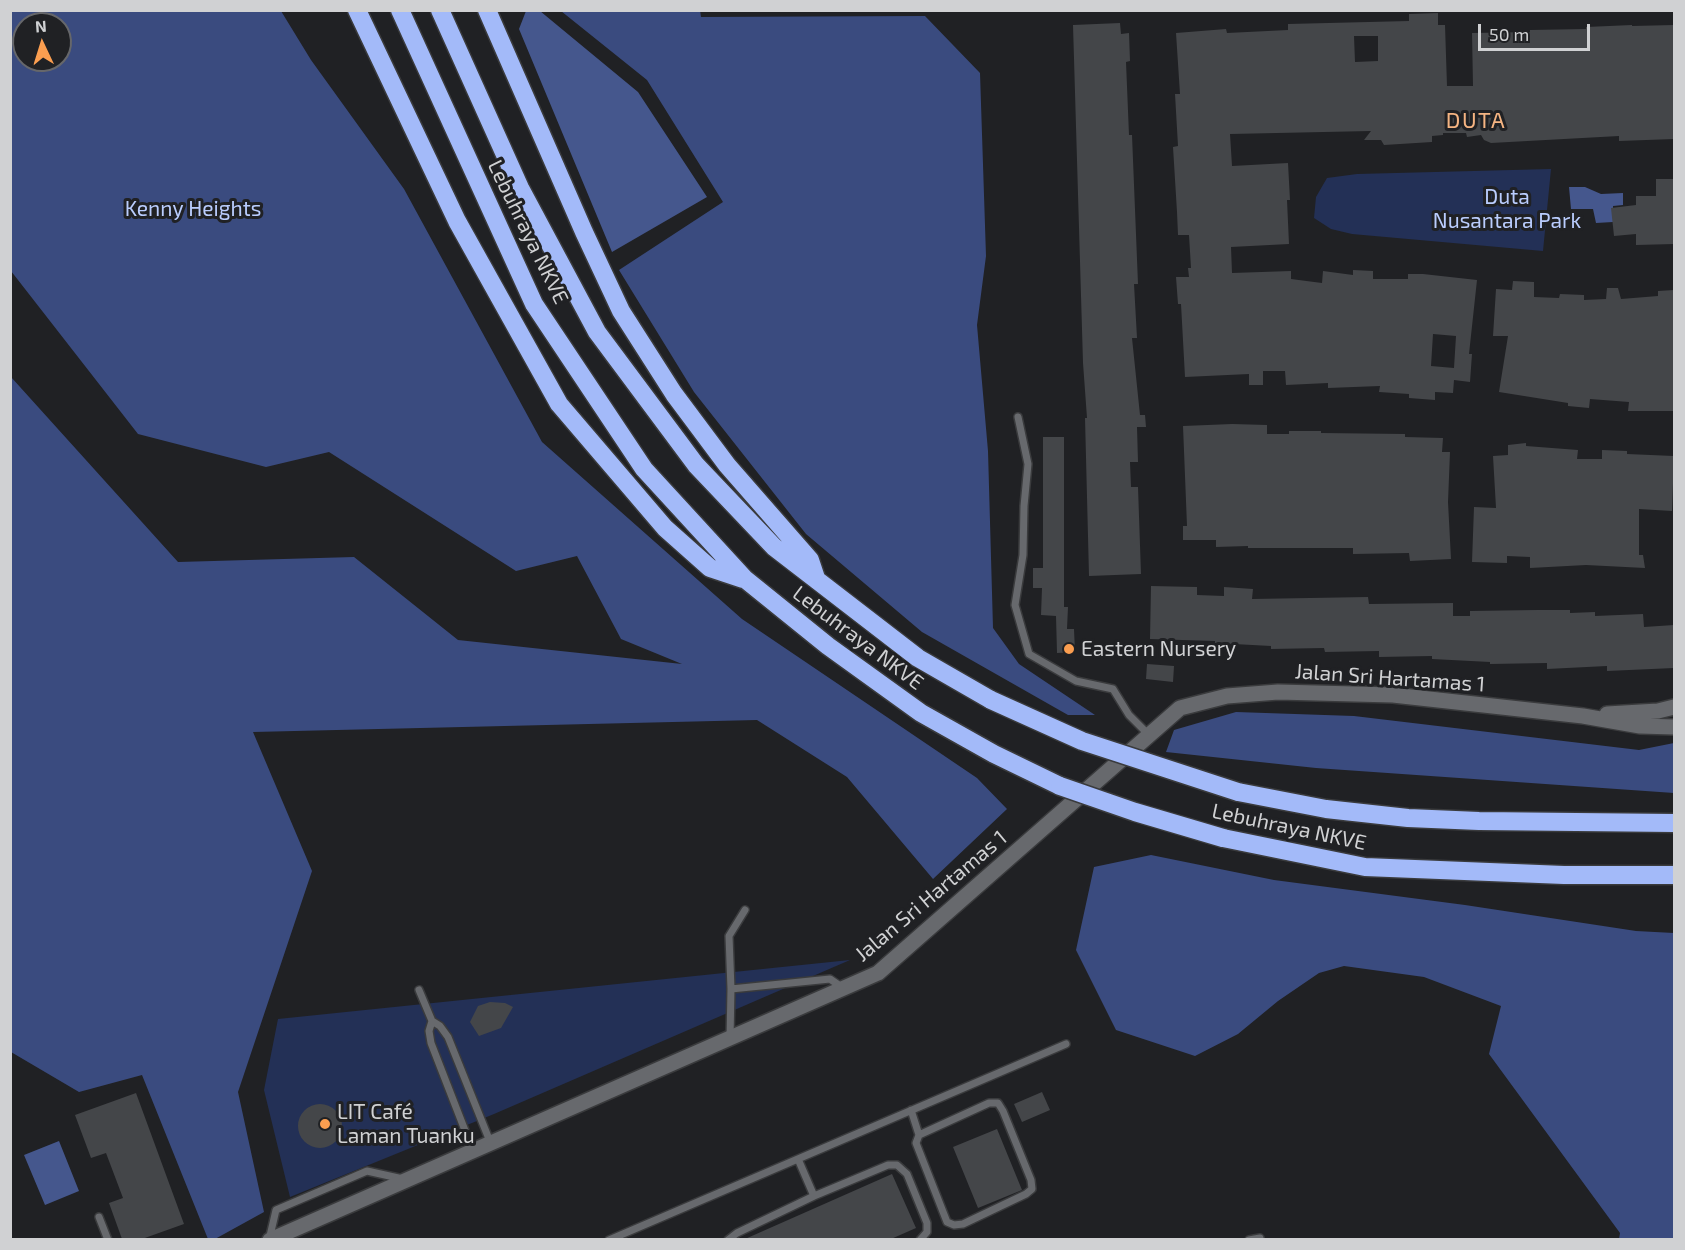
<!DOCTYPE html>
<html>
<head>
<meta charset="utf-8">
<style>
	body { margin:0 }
	#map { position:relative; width:1685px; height:1250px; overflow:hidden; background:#202124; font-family:"Exo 2",sans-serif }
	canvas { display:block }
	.frame { position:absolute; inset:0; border:12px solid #d0d1d3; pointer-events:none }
	.north { position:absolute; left:12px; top:12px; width:60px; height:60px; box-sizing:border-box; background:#202124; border:2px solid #66676a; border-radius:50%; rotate:356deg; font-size:16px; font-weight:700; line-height:24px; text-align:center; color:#d0d1d3 }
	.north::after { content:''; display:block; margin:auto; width:21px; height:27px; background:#fb9e50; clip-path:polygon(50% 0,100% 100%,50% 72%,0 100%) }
	.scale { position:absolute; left:1478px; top:24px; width:112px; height:27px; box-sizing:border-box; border:3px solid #d0d1d3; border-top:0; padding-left:8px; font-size:18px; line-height:21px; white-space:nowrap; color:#d0d1d3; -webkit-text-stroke:4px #202124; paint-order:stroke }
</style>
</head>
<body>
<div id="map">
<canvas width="1685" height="1250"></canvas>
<div class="frame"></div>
<div class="north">N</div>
<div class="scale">50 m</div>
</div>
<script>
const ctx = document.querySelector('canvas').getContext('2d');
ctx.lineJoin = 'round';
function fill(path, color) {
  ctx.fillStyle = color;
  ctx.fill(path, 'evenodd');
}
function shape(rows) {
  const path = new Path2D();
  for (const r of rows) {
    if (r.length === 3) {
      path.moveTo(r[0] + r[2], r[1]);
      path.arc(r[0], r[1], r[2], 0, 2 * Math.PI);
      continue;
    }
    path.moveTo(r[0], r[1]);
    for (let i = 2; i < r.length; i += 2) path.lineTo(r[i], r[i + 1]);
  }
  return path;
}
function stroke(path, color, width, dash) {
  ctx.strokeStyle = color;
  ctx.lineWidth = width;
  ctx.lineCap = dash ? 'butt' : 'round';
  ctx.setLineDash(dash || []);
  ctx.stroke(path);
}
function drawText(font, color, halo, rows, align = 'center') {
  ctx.font = font + ' "Exo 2",sans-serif';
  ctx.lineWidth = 6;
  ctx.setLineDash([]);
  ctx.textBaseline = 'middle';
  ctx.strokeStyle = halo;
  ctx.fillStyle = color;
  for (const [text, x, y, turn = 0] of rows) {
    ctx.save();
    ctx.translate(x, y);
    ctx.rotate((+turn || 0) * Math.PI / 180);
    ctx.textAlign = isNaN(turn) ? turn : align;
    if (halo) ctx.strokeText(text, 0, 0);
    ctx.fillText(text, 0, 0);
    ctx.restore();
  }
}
const green = shape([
	[1551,169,1543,251,1352,234,1331,229,1314,218,1316,197,1327,178,1357,174],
	[850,960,494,1114,290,1197,264,1090,278,1019]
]);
const forest = shape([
	[11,10,281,11,311,60,404,189,542,442,742,619,977,778,1007,809,933,879,847,777,757,720,253,732,312,871,238,1092,264,1212,215,1239,208,1239,142,1075,79,1092,11,1052,11,377,178,562,354,557,458,640,682,664,621,639,577,556,516,571,329,452,266,467,138,434,11,271],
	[24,24,60,24,60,60,24,60],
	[700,10,701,17,925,16,980,73,986,256,977,325,988,451,993,628,1019,664,1095,715,1068,715,922,632,806,534,694,392,619,270,723,202,647,80,561,11],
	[1236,712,1354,716,1639,750,1674,743,1674,793,1316,768,1166,752,1174,730],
	[1151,855,1274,880,1465,905,1636,931,1674,933,1674,1239,1619,1239,1620,1233,1489,1054,1501,1006,1424,977,1344,966,1319,973,1278,1001,1238,1034,1195,1056,1116,1030,1076,950,1094,867]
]);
const water = shape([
	[526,11,540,11,638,92,707,197,612,252,519,29],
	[1569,187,1585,187,1601,194,1623,193,1623,205,1613,206,1613,222,1596,223,1593,209,1571,209],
	[59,1141,79,1191,45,1205,24,1155]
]);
const building = shape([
	[1438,13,1438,25,1445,25,1447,86,1473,86,1472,33,1530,32,1530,30,1586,29,1586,27,1632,25,1632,26,1674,25,1674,139,1619,141,1619,136,1491,143,1484,140,1481,135,1467,137,1466,133,1443,133,1443,135,1432,136,1432,142,1384,145,1381,140,1364,140,1371,131,1230,134,1232,166,1288,163,1290,200,1287,200,1289,244,1231,247,1232,273,1291,271,1291,279,1322,283,1323,271,1353,275,1353,270,1373,271,1373,279,1408,279,1408,274,1423,274,1477,280,1469,354,1472,354,1470,382,1454,380,1453,393,1435,392,1435,400,1409,398,1409,394,1379,392,1380,386,1328,388,1328,383,1286,385,1285,371,1263,371,1263,385,1249,385,1249,374,1185,377,1181,304,1178,304,1176,277,1189,277,1188,268,1191,268,1189,235,1178,235,1177,212,1173,147,1178,146,1175,94,1180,94,1176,33,1226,29,1227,33,1288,30,1288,24,1409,21,1409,14],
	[1354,36,1378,36,1378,61,1355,62],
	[1433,334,1456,336,1454,368,1431,366],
	[1120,23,1121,34,1129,33,1130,61,1126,62,1129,135,1132,135,1138,284,1134,284,1137,338,1132,338,1140,415,1145,415,1146,427,1137,427,1138,462,1130,462,1131,487,1138,487,1141,574,1089,576,1085,418,1087,418,1083,363,1073,25],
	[1656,179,1674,179,1674,244,1636,245,1636,234,1614,236,1611,208,1636,205,1636,196,1656,196],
	[1513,281,1534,282,1534,297,1559,298,1560,294,1584,295,1584,300,1606,299,1607,288,1618,288,1621,299,1658,296,1658,291,1674,290,1674,411,1628,411,1629,402,1590,399,1589,408,1568,406,1568,403,1499,392,1508,336,1493,336,1496,289,1512,290],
	[1232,424,1267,425,1267,434,1289,434,1289,431,1321,431,1321,433,1405,434,1405,437,1443,438,1442,452,1450,452,1448,502,1451,559,1410,561,1409,553,1353,554,1353,548,1248,548,1248,546,1216,547,1216,540,1183,540,1183,526,1187,526,1183,426],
	[1043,437,1064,437,1064,607,1068,607,1067,629,1074,629,1075,652,1057,653,1056,616,1041,615,1042,588,1033,588,1033,568,1043,568],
	[1526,443,1526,446,1578,450,1577,459,1602,459,1602,450,1627,451,1627,454,1674,456,1672,511,1639,509,1639,555,1643,555,1645,568,1586,565,1530,568,1530,557,1507,556,1507,563,1472,562,1474,507,1496,508,1493,456,1508,455,1508,445],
	[1151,586,1197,587,1197,595,1224,596,1224,587,1253,589,1252,599,1368,597,1369,604,1453,603,1453,616,1470,616,1470,611,1537,610,1570,610,1570,613,1595,612,1595,616,1643,614,1644,627,1674,625,1674,668,1607,671,1607,666,1547,669,1547,663,1490,664,1490,662,1432,659,1432,656,1379,657,1379,651,1325,652,1324,648,1271,649,1271,646,1215,643,1215,641,1150,639],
	[1147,664,1174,666,1173,682,1146,679],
	[490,1002,505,1003,513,1007,501,1028,479,1036,470,1022,478,1006],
	[1042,1092,1050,1110,1022,1122,1014,1104],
	[136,1093,184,1224,142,1239,122,1239,109,1203,123,1198,106,1153,91,1158,75,1115],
	[320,1126,22],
	[997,1129,1022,1190,978,1208,953,1147],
	[892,1174,916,1228,891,1239,745,1239]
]);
const lane = shape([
	[1018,417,1028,464,1024,506,1023,555,1015,605,1029,654,1076,681,1113,689,1129,715,1149,735],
	[731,989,729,936,745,910],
	[419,990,432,1021,440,1026,448,1037,491,1144],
	[432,1021,429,1031,431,1043,473,1151],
	[730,1039,731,989,830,979,843,988],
	[911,1110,919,1135,916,1143,947,1222,954,1225,963,1224,1026,1194,1032,1189,1031,1180,1003,1111,998,1103,989,1103,919,1135],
	[798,1159,814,1196],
	[99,1217,108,1240],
	[269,1240,276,1210,367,1171,403,1179],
	[609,1240,1066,1044],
	[728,1240,737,1233,814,1196,888,1165,897,1165,907,1174,927,1223,927,1232,920,1240],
	[1249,1240,1260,1238]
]);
const secondary = shape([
	[1607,714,1658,711,1674,707],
	[270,1240,878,973,1180,708,1227,696,1278,692,1393,695,1583,716,1640,726,1674,727]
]);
const highway = shape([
	[357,10,457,221,559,404,665,528,710,568,743,579],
	[400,10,534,304,644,469,745,579,828,646,921,713,994,754,1060,786],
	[440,10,520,188,597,332,696,465,774,547,918,658,991,700],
	[487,10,584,232,621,311,674,394,727,465,810,560,816,578],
	[1238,792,1326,809,1408,818,1479,821,1674,823],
	[1223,838,1365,867,1564,875,1674,875]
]);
const highwayBridge = shape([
	[991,700,1082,741,1238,792],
	[1060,786,1135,812,1223,838]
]);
const markers = [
	[1069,649,6,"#fb9e50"],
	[325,1124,6,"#fb9e50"]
];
const parkNames = [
	["Duta",1507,197],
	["Nusantara Park",1507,221],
	["Kenny Heights",193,209]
];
const streetNames = [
	["Lebuhraya NKVE",528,232,64],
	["Lebuhraya NKVE",858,638,37],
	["Jalan Sri Hartamas 1",1390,678,4],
	["Lebuhraya NKVE",1289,827,12],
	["Jalan Sri Hartamas 1",931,896,-40]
];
const poiNames = [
	["Eastern Nursery",1081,649],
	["LIT Café",337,1112],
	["Laman Tuanku",337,1136]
];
const neighbourhoodNames = [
	["DUTA",1476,121]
];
fill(green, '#233056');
fill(forest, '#3a4b7f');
fill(water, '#45578d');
fill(building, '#444649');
stroke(lane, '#3a3b3d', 10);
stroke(secondary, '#3a3b3d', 18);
stroke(highway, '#3a3b3d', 21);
stroke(lane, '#67696d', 7);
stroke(secondary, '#67696d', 15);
stroke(highway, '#a3baf9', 18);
stroke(highwayBridge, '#3a3b3d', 21, []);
stroke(highwayBridge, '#a3baf9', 18);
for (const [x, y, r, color] of markers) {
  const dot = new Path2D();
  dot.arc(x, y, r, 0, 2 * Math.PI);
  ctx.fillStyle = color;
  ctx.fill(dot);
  stroke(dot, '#202124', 2);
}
drawText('21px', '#bacdfe', '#202124', parkNames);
drawText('21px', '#d0d1d3', '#202124', streetNames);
drawText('21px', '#d0d1d3', '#202124', poiNames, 'left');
ctx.letterSpacing = '1.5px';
drawText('22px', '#f5b482', '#202124', neighbourhoodNames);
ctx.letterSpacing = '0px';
</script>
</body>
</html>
